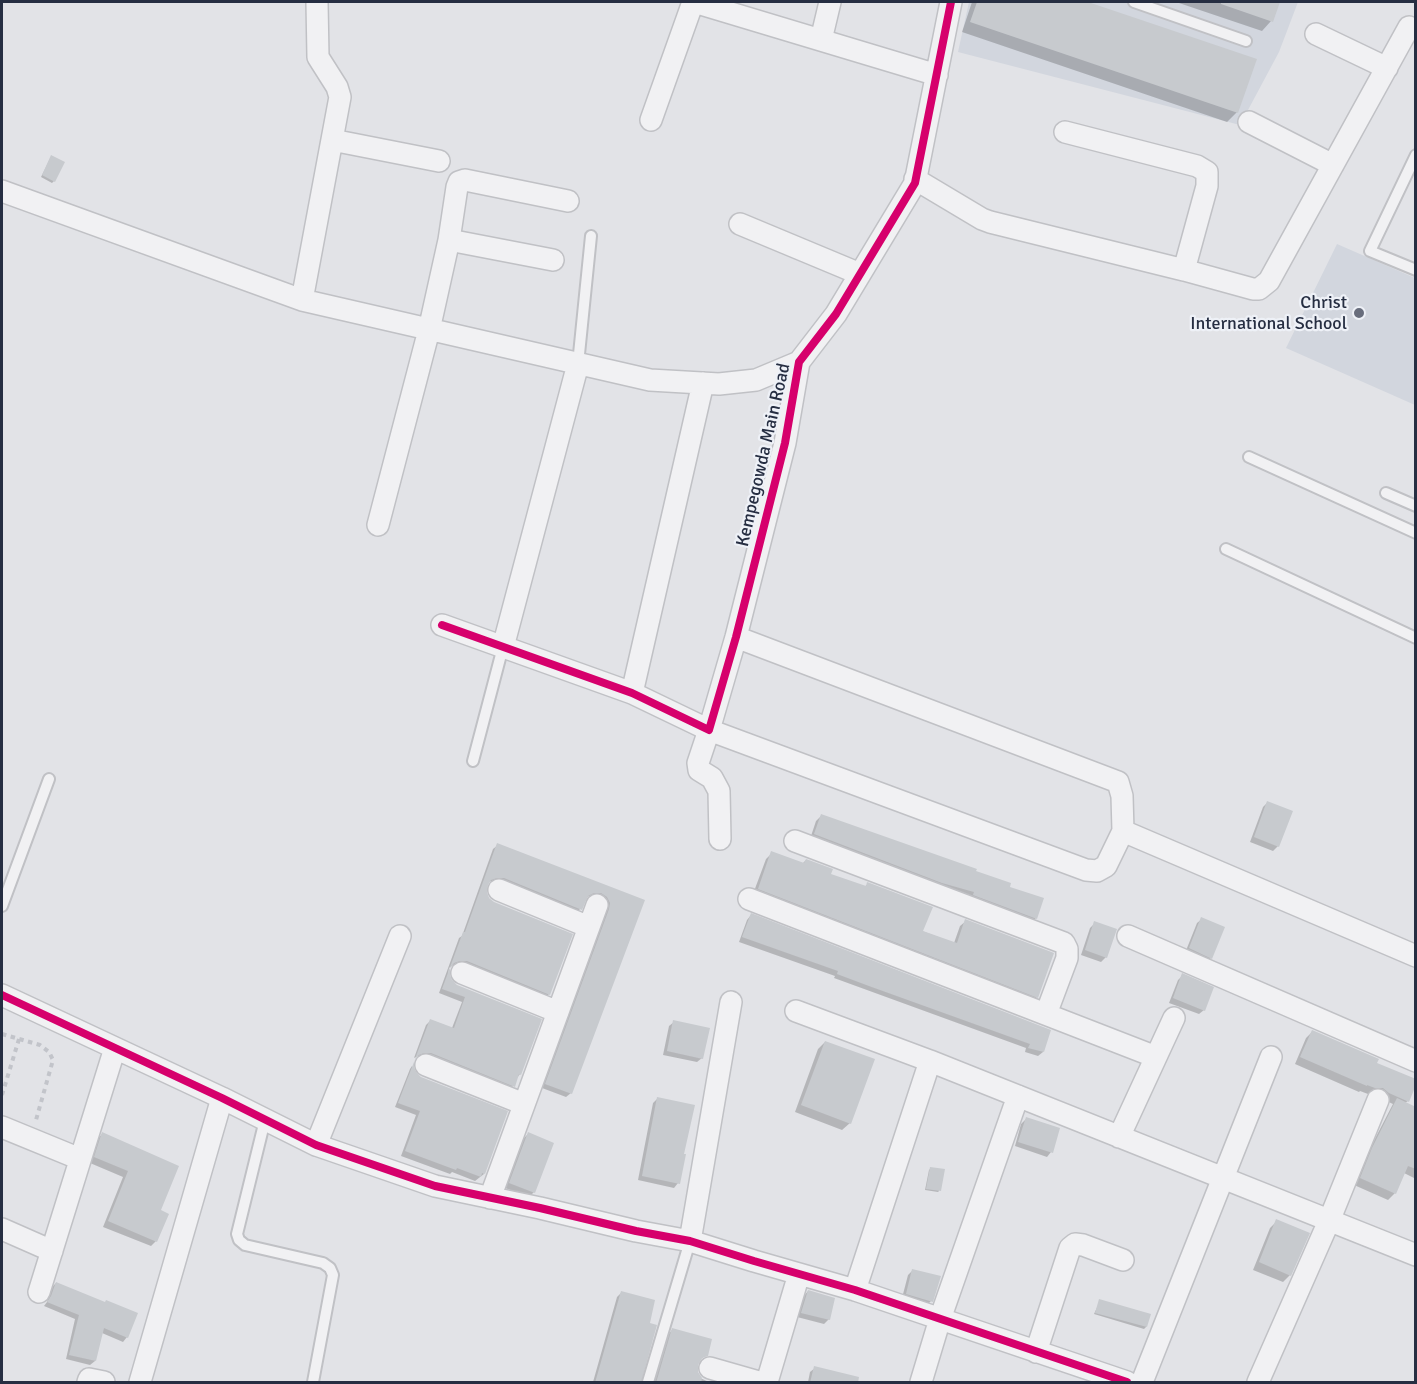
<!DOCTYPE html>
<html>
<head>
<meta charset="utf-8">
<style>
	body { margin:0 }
	#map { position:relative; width:1417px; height:1384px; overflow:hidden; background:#e2e3e7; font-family:Signika,sans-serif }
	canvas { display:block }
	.frame { position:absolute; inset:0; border:3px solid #262e42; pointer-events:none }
</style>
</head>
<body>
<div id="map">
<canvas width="1417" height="1384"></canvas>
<div class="frame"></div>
</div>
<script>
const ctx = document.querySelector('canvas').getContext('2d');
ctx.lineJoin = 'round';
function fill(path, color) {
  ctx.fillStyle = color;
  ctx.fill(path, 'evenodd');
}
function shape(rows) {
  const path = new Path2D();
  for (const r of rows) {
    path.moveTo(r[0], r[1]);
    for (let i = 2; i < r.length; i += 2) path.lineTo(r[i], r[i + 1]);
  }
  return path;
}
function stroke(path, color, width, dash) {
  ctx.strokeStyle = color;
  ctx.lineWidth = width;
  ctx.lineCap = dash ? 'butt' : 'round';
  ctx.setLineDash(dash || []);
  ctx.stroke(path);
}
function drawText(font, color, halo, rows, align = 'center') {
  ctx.font = font + ' Signika,sans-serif';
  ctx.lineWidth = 4.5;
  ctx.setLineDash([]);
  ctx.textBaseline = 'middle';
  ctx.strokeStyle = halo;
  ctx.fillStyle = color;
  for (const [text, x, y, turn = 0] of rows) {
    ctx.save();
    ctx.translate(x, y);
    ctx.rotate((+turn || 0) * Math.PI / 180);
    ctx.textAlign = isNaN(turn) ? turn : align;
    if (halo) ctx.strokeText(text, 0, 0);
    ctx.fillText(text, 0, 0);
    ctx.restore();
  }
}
const built = shape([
	[969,2,1298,2,1279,52,1240,125,958,52],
	[1337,244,1415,278,1415,405,1286,348]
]);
const shadow = shape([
	[972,2,1083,2,1255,60,1237,112,1227,122,962,32],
	[1176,2,1278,2,1271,21,1262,31],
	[50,159,54,181,52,183,41,177],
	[1267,803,1278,846,1273,851,1250,842,1263,807],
	[821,816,974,872,1008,888,1036,918,1031,923,970,899,971,896,937,887,810,839,816,821],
	[498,845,643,901,571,1093,566,1097,542,1088,605,915,606,907,597,897,589,896,586,898,580,909,576,914,499,882,491,881,486,884,485,892,549,994,545,999,461,965,455,964,449,968,448,976,456,986,540,1020,520,1074,517,1078,513,1086,509,1090,426,1057,418,1056,414,1058,426,1025,431,1020,452,1028,462,1002,439,993,459,938,462,936,493,849],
	[772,853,802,864,806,860,829,874,864,887,868,884,922,931,954,943,960,926,966,921,1037,997,1032,1002,753,894,766,859],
	[751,915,1049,1031,1043,1052,1038,1056,1025,1052,1026,1048,834,978,835,976,739,942,747,920],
	[1202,919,1211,958,1207,962,1185,953,1197,923],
	[1095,923,1106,957,1101,962,1081,955,1090,928],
	[1183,975,1204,1010,1199,1014,1169,1003,1178,980],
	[674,1022,702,1058,697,1062,663,1055,669,1026],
	[1312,1032,1375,1064,1408,1101,1405,1103,1416,1109,1416,1179,1404,1173,1395,1193,1388,1200,1354,1185,1366,1156,1393,1104,1382,1099,1377,1094,1368,1094,1360,1091,1359,1092,1295,1064,1306,1038],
	[825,1042,850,1123,842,1130,795,1112,818,1049],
	[412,1066,484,1174,475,1181,452,1172,450,1174,401,1156,416,1115,395,1107,410,1069],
	[658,1098,678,1183,674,1188,638,1180,653,1103],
	[1026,1119,1051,1152,1047,1157,1015,1146,1021,1124],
	[102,1134,159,1211,156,1241,151,1246,103,1227,123,1177,90,1163,97,1140],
	[528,1134,534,1192,529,1197,505,1188,523,1139],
	[931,1168,939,1191,938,1192,925,1190,929,1170],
	[1277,1221,1290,1275,1283,1282,1253,1270,1270,1228],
	[913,1270,931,1301,927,1305,902,1298,908,1275],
	[56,1283,127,1337,123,1342,102,1333,95,1361,90,1365,66,1359,75,1319,44,1306,47,1302,51,1288],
	[808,1291,829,1319,824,1324,797,1317,804,1296],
	[621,1293,639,1382,593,1382,617,1297],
	[1100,1301,1149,1315,1146,1327,1144,1329,1094,1314],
	[672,1330,706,1355,698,1361,696,1372,700,1378,709,1382,653,1382,668,1335],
	[815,1368,832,1382,808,1382,810,1372]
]);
const building = shape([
	[977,2,1088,2,1257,59,1238,113,970,22],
	[1221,2,1280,2,1273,22,1221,4],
	[51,155,65,162,55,182,42,175],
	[1267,801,1293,811,1279,847,1254,837],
	[821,814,977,869,976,871,1011,883,1010,887,1044,898,1037,919,973,895,974,892,942,883,814,834],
	[497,843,645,900,572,1094,545,1084,609,909,610,903,607,897,601,893,594,893,588,896,582,910,504,878,497,878,491,880,488,885,487,892,489,898,494,902,573,934,550,995,467,961,460,961,454,963,450,968,450,975,452,980,457,985,542,1019,521,1075,519,1074,515,1087,431,1053,424,1053,419,1055,415,1059,430,1019,454,1028,465,997,442,989,463,932,465,932],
	[771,851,804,863,806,859,833,869,831,874,866,886,867,882,933,907,923,931,957,943,965,919,1054,953,1038,998,758,889],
	[751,913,1051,1030,1044,1052,1028,1048,1030,1044,869,986,837,974,838,971,742,937],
	[1201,917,1225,927,1212,959,1189,948],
	[1094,921,1117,929,1107,958,1085,950],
	[1182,973,1214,987,1205,1011,1173,998],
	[673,1020,710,1028,703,1059,667,1051],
	[1312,1030,1379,1059,1377,1063,1416,1079,1416,1085,1409,1102,1389,1093,1383,1088,1375,1088,1367,1085,1367,1086,1300,1057],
	[825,1041,875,1059,851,1124,801,1105],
	[414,1062,414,1067,416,1072,421,1077,508,1111,485,1174,482,1173,481,1177,457,1168,456,1170,405,1151,420,1111,398,1103],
	[657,1097,695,1105,684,1154,686,1154,680,1184,642,1176],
	[1397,1098,1416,1107,1416,1169,1408,1166,1396,1194,1360,1178,1372,1148],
	[1026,1117,1060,1128,1053,1153,1018,1142],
	[102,1132,179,1166,161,1210,169,1214,157,1242,108,1221,128,1171,94,1157],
	[528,1132,554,1143,535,1193,509,1183],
	[930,1167,945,1169,941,1191,926,1189],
	[1276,1219,1310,1233,1291,1276,1259,1262],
	[912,1269,941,1276,933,1302,906,1294],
	[56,1282,105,1302,106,1300,138,1313,128,1338,104,1328,96,1361,69,1355,79,1315,47,1302,51,1296],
	[808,1290,835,1298,830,1320,801,1313],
	[621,1291,655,1300,650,1323,657,1325,641,1383,595,1383],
	[1099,1299,1151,1314,1147,1327,1095,1313],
	[672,1328,712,1339,708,1356,702,1358,698,1365,698,1372,702,1378,701,1383,656,1383],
	[814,1366,859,1377,858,1383,810,1383]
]);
const path = shape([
	[2,1034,40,1045,49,1052,53,1060,36,1120],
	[2,1095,19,1039]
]);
const service = shape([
	[1134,2,1246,41],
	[1416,155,1370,251,1416,270],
	[578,364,591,236],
	[1249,457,1416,533],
	[1386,493,1416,506],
	[1226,549,1416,638],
	[473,761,503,647],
	[2,906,49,779],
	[265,1120,237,1234,239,1240,245,1245,323,1263,330,1268,333,1275,313,1382],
	[648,1382,690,1241]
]);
const minor = shape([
	[694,2,937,75],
	[1316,34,1387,68],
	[821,40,830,2],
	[651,120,693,2],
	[1249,122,1333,165],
	[1065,132,1197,166,1207,172,1207,186,1184,270],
	[332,140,439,161],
	[915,179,982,219,990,222,1184,270,1253,289,1259,289,1269,281,1409,27],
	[2,191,302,300,650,380,719,384,756,380,799,362],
	[740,224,860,274],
	[449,240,553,260],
	[302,300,340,97,337,87,318,57,317,2],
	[378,525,429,330,449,240,457,187,459,182,465,180,568,201],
	[442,625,632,693,709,730,736,637,785,443,799,362,836,314,915,183,951,2],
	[503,647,578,364],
	[632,693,703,383],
	[1123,831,1416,956],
	[720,839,719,791,712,778,699,770,698,763,709,730,1086,870,1097,871,1106,866,1123,831,1122,796,1118,782,736,637],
	[795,841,1064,943,1067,949,1067,958,1046,1014],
	[499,890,589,927],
	[749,899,1156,1057],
	[1128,936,1416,1061],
	[462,973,558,1012],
	[2,995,222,1098,316,1145,435,1186,540,1208,636,1231,690,1241,754,1261,855,1290,1127,1382],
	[796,1011,930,1061,1416,1255],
	[426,1065,524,1104],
	[2,1127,80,1159],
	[1119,1137,1174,1018],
	[316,1145,400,936],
	[490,1198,597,905],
	[2,1229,52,1251],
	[690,1241,731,1002],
	[855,1290,930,1061],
	[39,1292,115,1048],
	[1036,1352,1070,1248,1075,1244,1083,1245,1123,1260],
	[710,1368,759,1382],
	[88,1382,89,1379,104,1382],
	[140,1382,222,1098],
	[767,1382,799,1274],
	[921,1382,940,1319,1018,1096],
	[1142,1382,1271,1057],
	[1258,1382,1329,1221,1378,1100]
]);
const cycleway = shape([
	[442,625,632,693,709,730,736,637,785,443,799,362,836,314,915,183,951,2],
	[2,995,222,1098,316,1145,435,1186,540,1208,636,1231,690,1241,754,1261,855,1290,1127,1382]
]);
const markers = [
	[1359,313,6,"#686d7c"]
];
const poiNames = [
	["Christ",1347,303],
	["International School",1347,324]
];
const streetNames = [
	["Kempegowda Main Road",764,455,-77]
];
fill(built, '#d2d6de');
fill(shadow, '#0003');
fill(building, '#c7cace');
stroke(service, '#c0c1c5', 14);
stroke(minor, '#c0c1c5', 24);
stroke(path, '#c2c4ca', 4, [4.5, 4.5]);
stroke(service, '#f1f1f3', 10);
stroke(minor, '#f1f1f3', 21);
stroke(cycleway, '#d6006c', 8);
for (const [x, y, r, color] of markers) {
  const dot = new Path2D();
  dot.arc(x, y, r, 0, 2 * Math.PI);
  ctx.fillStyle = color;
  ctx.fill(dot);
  stroke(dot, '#eef1f7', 2);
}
drawText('18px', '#262e42', '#eef1f7', poiNames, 'right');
drawText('18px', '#262e42', '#eef1f7', streetNames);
</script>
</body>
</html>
